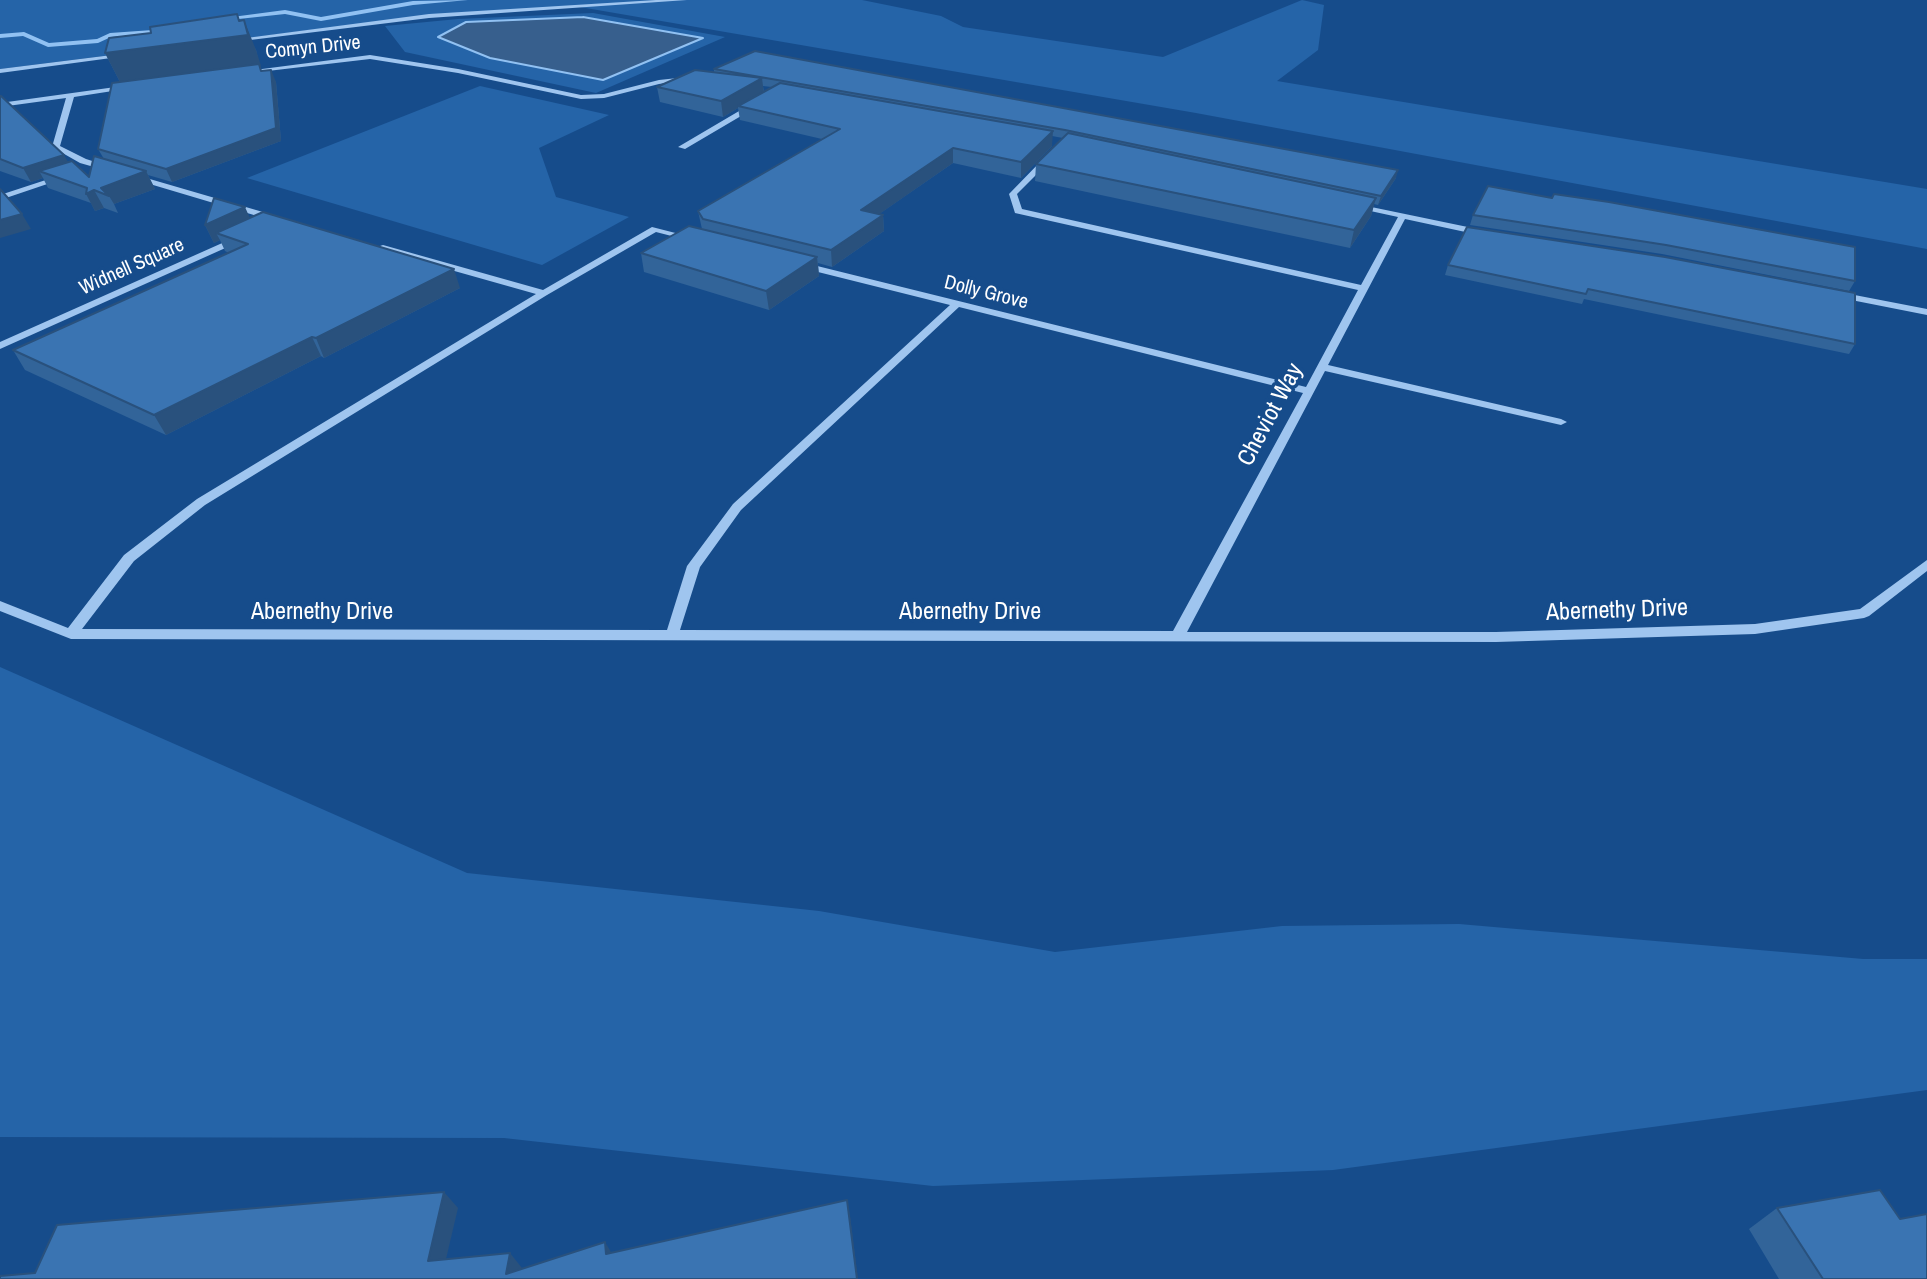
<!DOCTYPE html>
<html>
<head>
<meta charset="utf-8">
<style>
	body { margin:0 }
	canvas { display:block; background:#164c8b }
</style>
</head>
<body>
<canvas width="1927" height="1279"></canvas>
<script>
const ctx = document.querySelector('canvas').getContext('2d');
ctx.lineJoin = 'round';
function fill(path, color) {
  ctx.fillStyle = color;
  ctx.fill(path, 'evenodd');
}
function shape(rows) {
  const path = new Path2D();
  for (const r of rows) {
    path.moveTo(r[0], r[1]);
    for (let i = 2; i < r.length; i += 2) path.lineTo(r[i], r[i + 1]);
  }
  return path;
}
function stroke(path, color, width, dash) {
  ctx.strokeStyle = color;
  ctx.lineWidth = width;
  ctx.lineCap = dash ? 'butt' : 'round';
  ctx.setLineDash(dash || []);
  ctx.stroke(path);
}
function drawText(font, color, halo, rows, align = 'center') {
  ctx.font = font + ' "Archivo Narrow",sans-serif';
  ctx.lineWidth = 7;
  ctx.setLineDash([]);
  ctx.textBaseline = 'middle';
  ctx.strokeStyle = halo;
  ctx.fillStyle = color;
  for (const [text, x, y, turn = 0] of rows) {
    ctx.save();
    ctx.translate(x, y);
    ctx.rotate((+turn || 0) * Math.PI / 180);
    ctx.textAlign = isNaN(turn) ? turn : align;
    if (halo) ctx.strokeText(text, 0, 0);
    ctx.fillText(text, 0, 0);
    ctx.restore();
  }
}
const green = shape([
	[0,0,862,0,941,16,963,27,1163,57,1302,0,1324,5,1318,50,1277,81,1927,189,1927,249,1196,113,580,7,438,14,0,69],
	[593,13,725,37,596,93,405,52,385,26,458,19],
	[480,86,609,115,539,148,556,197,629,217,542,265,247,178],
	[0,667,467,873,819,911,1055,952,1282,926,1459,924,1863,959,1927,959,1927,1090,1333,1170,933,1186,504,1138,0,1137]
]);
const water = shape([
	[583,17,703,38,603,80,490,58,438,37,466,22,583,17]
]);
const stream = shape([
	[468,0,413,5,321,21,285,14,220,21,217,19,285,10,321,17,413,1,468,0],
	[167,29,169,32,111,37,98,43,48,47,23,36,0,38,0,34,24,32,49,43,97,39,110,33,167,29]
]);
const minor = shape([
	[656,0,687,0,429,18,234,42,231,40,429,14,656,0],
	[128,53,126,56,0,73,0,69,128,53],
	[370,55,458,69,581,95,604,94,659,80,687,77,690,79,659,84,604,98,581,99,458,73,370,59,242,74,239,72,370,55],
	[130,85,132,88,74,97,60,146,86,159,111,167,112,169,108,171,80,163,52,147,66,98,0,107,0,103,130,85],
	[751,104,758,106,685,149,678,147,751,104],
	[1044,158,1051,160,1017,194,1022,209,1361,285,1398,217,1352,207,1352,203,1487,231,1488,233,1484,236,1405,219,1328,365,1561,419,1567,422,1561,425,1325,371,1187,632,1496,632,1755,624,1860,609,1927,560,1927,571,1869,616,1864,618,1755,634,1496,642,71,639,0,611,0,601,68,628,124,555,197,499,536,294,380,250,380,246,383,245,543,290,652,227,695,238,691,241,656,232,547,295,205,505,134,561,82,629,667,630,687,566,733,504,950,305,798,267,796,265,801,262,1306,387,1358,290,1015,213,1009,194,1044,158],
	[959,307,1303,393,1173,631,680,630,700,567,741,510,959,307],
	[136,175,280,217,281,219,274,221,133,179,132,177,136,175],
	[58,176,65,178,0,200,0,195,58,176],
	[238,236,241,237,241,241,0,349,0,342,238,236],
	[1839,292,1927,309,1927,315,1836,297,1834,295,1839,292]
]);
const wall = shape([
	[240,21,256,50,261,71,276,82,281,141,172,182,148,175,155,189,114,204,118,213,104,208,95,211,91,203,48,188,43,178,31,182,0,171,0,96,68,162,89,177,104,159,98,149,120,82,105,53],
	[714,69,1396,178,1378,205,1374,204,1371,216,1350,248,1035,181,1036,164,1063,138,1052,136,1052,146,1021,178,953,163,879,214,883,215,884,231,832,267,818,263,819,276,769,310,644,272,641,253,702,229,698,211,822,139,740,120,738,108,723,117,660,102,657,87,714,72],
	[763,86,772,87,764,92],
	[1488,186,1855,281,1849,291,1662,254,1470,225,1473,215],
	[250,218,460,288,324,358,321,356,166,435,25,370,13,350,229,253,225,251,220,240,214,243,205,225],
	[1467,227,1855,344,1849,354,1584,299,1582,304,1445,275,1448,265],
	[1777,1208,1927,1279,1779,1279,1749,1229]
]);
const shadedWall = shape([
	[237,14,246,36,244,20,256,50,261,66,259,66,263,76,121,84,105,53],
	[271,70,276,82,281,141,172,182,166,169],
	[762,78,764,94,738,106,738,108,723,117,721,101],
	[1053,131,1052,146,1021,178,1021,162],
	[953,148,953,163,862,226,861,210],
	[64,155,72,169,39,171,43,178,31,182,23,168],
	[1398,170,1396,178,1378,205,1381,196],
	[146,171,155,189,114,204,109,196,101,188],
	[94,190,104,208,95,211,86,194],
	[1376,198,1371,216,1350,248,1354,230],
	[245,207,253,225,216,233,220,240,214,243,205,225],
	[22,214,31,229,0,238,0,220],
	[883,215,884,231,832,267,831,250],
	[817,257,819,276,769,310,766,291],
	[454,269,460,288,324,358,316,338],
	[312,337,321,356,166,435,154,415],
	[444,1192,458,1208,442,1276,428,1261],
	[847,1200,850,1216,858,1279,857,1279],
	[605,1242,614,1257,606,1254],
	[510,1253,522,1268,520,1279,506,1274]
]);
const building = shape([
	[237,14,239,21,244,20,248,35,105,53,109,38,151,33,150,27,237,14],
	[755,51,1398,170,1381,196,1065,130,714,69,755,51],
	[259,64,261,71,271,70,276,128,166,169,98,149,112,83,259,64],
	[695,70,762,78,721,101,657,87,695,70],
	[780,83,1053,131,1021,162,953,148,861,210,883,215,831,250,703,219,698,211,840,129,738,106,780,83],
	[0,96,1,96,64,155,23,168,0,159,0,96],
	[1068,133,1376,198,1354,230,1036,164,1068,133],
	[94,156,146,171,101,188,109,196,94,190,86,194,87,188,39,171,72,161,89,177,94,156],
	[1488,186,1552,198,1554,194,1609,202,1855,247,1855,281,1666,245,1473,215,1488,186],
	[0,189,22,214,0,220,0,189],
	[214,198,245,207,205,225,214,198],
	[263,212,454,269,316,338,312,337,154,415,13,350,248,244,216,233,263,212],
	[689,226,817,257,766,291,641,253,689,226],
	[1467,227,1665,257,1855,293,1855,344,1588,289,1586,294,1448,265,1467,227],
	[1880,1190,1900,1219,1927,1214,1927,1279,1823,1279,1777,1208,1880,1190],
	[444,1192,428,1261,510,1253,506,1274,605,1242,606,1254,847,1200,857,1279,0,1279,0,1276,35,1273,57,1225,444,1192]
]);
const farStreetnames = [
	["Comyn Drive",313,48,-6],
	["Widnell Square",132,267,-24],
	["Dolly Grove",986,293,14]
];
const streetNames = [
	["Cheviot Way",1271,415,-62],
	["Abernethy Drive",1617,611,-2],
	["Abernethy Drive",322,613],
	["Abernethy Drive",970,613]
];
fill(green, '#2564a8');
fill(water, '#375f8d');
stroke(water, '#91c1f2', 2);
fill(stream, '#91c1f2');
fill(minor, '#9fc5ef');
fill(wall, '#326499');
fill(shadedWall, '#29517d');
fill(building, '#3a74b2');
stroke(building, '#29517d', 2);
drawText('20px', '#fff', '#164c8b', farStreetnames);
drawText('24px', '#fff', '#164c8b', streetNames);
</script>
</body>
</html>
